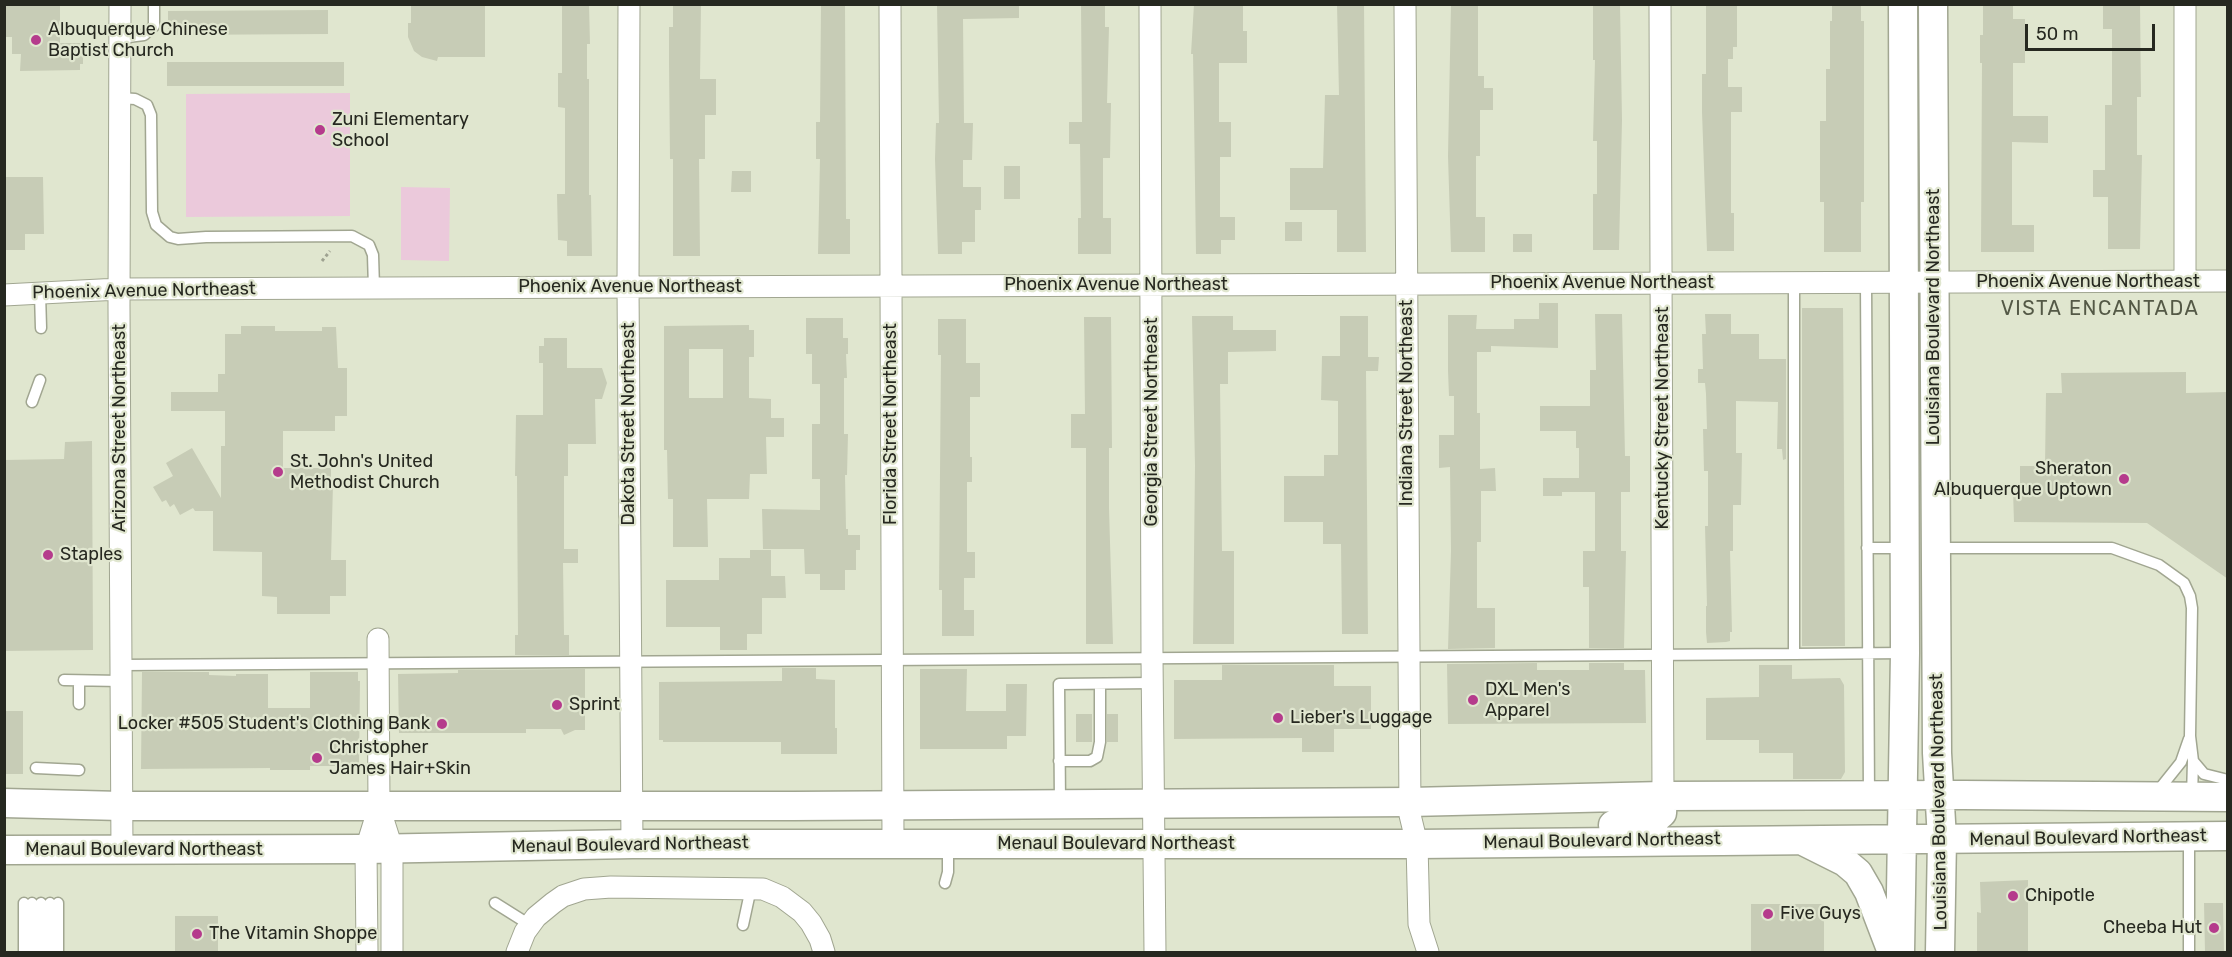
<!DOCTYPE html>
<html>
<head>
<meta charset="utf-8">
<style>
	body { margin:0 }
	#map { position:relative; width:2232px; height:957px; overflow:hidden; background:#e0e6cf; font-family:Rubik,sans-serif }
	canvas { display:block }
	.frame { position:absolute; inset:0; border:6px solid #262820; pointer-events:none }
	.scale { position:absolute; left:2025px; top:24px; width:130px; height:27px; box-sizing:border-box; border:3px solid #262820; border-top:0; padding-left:8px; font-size:18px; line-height:21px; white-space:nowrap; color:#262820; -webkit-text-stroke:4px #e0e6cf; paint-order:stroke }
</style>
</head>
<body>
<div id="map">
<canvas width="2232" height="957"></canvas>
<div class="frame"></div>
<div class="scale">50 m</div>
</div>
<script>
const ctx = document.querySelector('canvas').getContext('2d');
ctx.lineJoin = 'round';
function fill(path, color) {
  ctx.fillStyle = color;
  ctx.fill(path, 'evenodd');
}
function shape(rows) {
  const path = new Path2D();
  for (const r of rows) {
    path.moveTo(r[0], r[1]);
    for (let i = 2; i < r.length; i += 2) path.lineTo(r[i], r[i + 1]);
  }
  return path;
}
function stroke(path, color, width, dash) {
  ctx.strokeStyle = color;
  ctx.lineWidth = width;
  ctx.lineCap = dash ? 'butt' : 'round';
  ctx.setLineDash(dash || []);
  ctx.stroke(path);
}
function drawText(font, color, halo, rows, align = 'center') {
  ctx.font = font + ' Rubik,sans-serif';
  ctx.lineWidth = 4.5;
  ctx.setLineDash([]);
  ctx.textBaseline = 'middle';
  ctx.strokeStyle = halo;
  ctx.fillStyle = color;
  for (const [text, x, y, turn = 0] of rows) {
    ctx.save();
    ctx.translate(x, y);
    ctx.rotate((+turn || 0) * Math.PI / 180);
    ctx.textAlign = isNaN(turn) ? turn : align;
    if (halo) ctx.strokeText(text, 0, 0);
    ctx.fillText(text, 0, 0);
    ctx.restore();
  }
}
const green = shape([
	[350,93,350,216,186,217,186,94],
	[401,187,450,188,449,261,401,260]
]);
const building = shape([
	[4,4,60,4,60,43,80,43,80,50,83,50,83,64,80,64,80,70,20,71,21,54,12,54,12,37,4,37],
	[411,4,485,4,485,57,438,57,437,61,422,57,414,51,408,37,408,23,411,23],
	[562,4,589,4,590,44,587,44,587,79,589,79,589,195,591,195,592,256,567,256,567,241,558,240,557,194,565,194,565,108,558,107,558,73,562,73],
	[673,4,701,4,700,79,716,79,716,115,705,115,705,159,699,159,700,256,673,256,673,159,670,159,669,63,669,27,673,27],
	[821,4,845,4,846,219,850,219,850,254,818,254,820,159,816,159,816,122,820,122],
	[937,4,1019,4,1019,18,963,19,964,123,973,123,972,160,963,160,963,187,981,187,981,210,975,210,975,242,962,242,962,254,938,254,935,159,936,123,939,123],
	[1081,4,1105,4,1105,27,1109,27,1107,103,1111,103,1110,158,1103,158,1103,218,1111,218,1111,254,1078,254,1078,218,1081,218,1080,144,1069,144,1069,122,1082,122],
	[1194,4,1243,4,1243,31,1247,31,1247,63,1219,63,1219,122,1231,122,1231,157,1220,157,1220,217,1235,217,1235,240,1221,240,1221,254,1196,254,1194,113,1193,54,1191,54],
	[1337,4,1364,4,1366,252,1337,252,1337,210,1290,210,1290,168,1323,168,1325,95,1339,95],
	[1451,4,1478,4,1478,76,1484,76,1484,88,1493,88,1493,110,1480,110,1480,156,1476,156,1476,217,1485,217,1485,252,1451,252,1448,156],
	[1593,4,1620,4,1622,120,1619,250,1593,250,1593,194,1597,194,1597,141,1593,141,1595,60,1593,60],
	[1706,4,1737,4,1737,47,1733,47,1733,59,1728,59,1728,87,1742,87,1742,112,1731,112,1731,213,1734,213,1734,251,1707,251,1702,112,1702,74,1706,74],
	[1832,4,1861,4,1861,21,1864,21,1864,202,1861,202,1861,252,1824,252,1824,202,1820,202,1820,121,1826,121,1826,69,1830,69,1830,21,1832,21],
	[1983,4,2013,4,2013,19,2025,19,2025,63,2013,63,2013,116,2048,116,2048,143,2012,142,2012,225,2034,225,2034,252,1981,252,1982,63,1980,63,1980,35,1983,35],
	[2103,4,2140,4,2141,97,2137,97,2137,155,2142,155,2140,249,2108,249,2108,197,2093,197,2093,170,2105,170,2105,105,2112,105,2112,29,2103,29],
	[328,10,328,34,168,35,168,11],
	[167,62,344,62,344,86,167,86],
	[1004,166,1020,166,1020,199,1004,199],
	[732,171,751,171,751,192,731,192],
	[4,177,43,177,44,234,25,234,25,250,4,250],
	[1285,222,1302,222,1302,241,1285,241],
	[1513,234,1532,234,1532,252,1513,252],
	[1539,303,1558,303,1558,348,1491,346,1491,352,1477,352,1477,413,1480,413,1480,469,1495,468,1496,491,1481,491,1481,542,1477,542,1477,608,1495,608,1495,648,1448,649,1451,551,1450,467,1439,468,1439,435,1454,435,1454,396,1449,396,1448,371,1448,315,1477,315,1476,329,1514,329,1514,319,1539,319],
	[1802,308,1843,308,1845,646,1802,646],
	[1595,314,1622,314,1625,456,1630,456,1630,492,1621,492,1621,551,1626,551,1624,648,1589,648,1589,587,1583,587,1583,551,1595,551,1595,492,1562,492,1562,496,1543,496,1543,478,1579,478,1579,448,1576,448,1576,431,1540,431,1540,406,1590,406,1590,370,1596,370],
	[1705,314,1731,314,1731,334,1759,334,1759,359,1786,359,1786,459,1783,460,1782,449,1777,449,1778,402,1736,401,1736,453,1742,453,1741,505,1733,505,1733,551,1730,551,1732,632,1730,632,1730,641,1726,642,1707,643,1706,632,1706,606,1707,606,1705,526,1708,526,1708,471,1704,471,1703,429,1707,429,1706,394,1705,383,1698,383,1698,369,1703,369,1702,334,1706,334],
	[1192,316,1233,316,1233,330,1276,330,1276,351,1228,352,1228,384,1220,384,1222,551,1234,551,1234,644,1193,644,1195,466],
	[1340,316,1368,316,1368,357,1379,357,1378,371,1366,371,1368,634,1342,634,1341,544,1323,544,1323,522,1284,522,1284,476,1324,476,1324,455,1338,455,1338,401,1321,400,1322,356,1340,356],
	[1084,317,1111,317,1112,448,1109,448,1109,508,1113,644,1086,644,1086,448,1071,448,1071,414,1085,414],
	[806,318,843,318,843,338,848,338,848,354,846,354,847,378,844,378,844,434,848,434,847,475,845,475,846,529,848,529,848,535,860,535,860,550,856,550,856,570,845,570,845,590,820,590,820,574,805,574,804,549,763,549,762,509,820,510,820,479,812,479,812,424,820,424,820,384,812,384,812,354,806,354],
	[938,319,966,319,966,363,980,363,980,397,970,397,970,457,972,457,972,482,967,482,967,552,975,552,975,578,964,578,964,610,974,610,974,636,942,636,942,590,939,590,941,355,938,355],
	[749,325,749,330,754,330,754,357,749,357,749,398,771,399,771,418,784,418,784,437,766,437,767,474,750,474,749,499,707,499,708,547,673,547,673,499,668,499,667,450,664,450,664,326],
	[689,349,723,349,723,398,689,398],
	[241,326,275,326,275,331,322,331,322,327,336,327,338,368,347,368,347,416,335,416,335,431,283,431,283,468,331,468,331,484,333,484,331,560,346,560,346,596,330,596,330,614,277,614,277,597,262,596,262,552,213,551,213,511,195,511,193,508,180,515,174,504,170,507,166,500,162,502,153,487,173,476,166,463,192,448,221,498,221,446,225,446,225,411,171,411,171,392,218,392,218,374,225,374,225,334,241,334],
	[544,338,567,338,567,368,602,368,607,383,602,399,595,399,596,444,568,444,568,476,564,476,564,549,578,549,578,563,563,563,564,635,569,635,569,655,515,655,515,635,518,635,517,476,515,476,516,415,543,415,543,363,539,363,539,346,544,346],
	[2186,372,2186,393,2228,392,2228,579,2147,523,2014,522,2013,491,2020,491,2020,466,2045,466,2046,393,2062,393,2061,373],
	[92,441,93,650,4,651,4,460,64,459,65,442],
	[750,550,771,550,771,576,785,576,786,598,762,598,762,634,747,634,747,650,720,650,720,627,666,627,666,580,719,580,719,558,750,558],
	[1537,663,1537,670,1589,670,1589,663,1624,663,1624,670,1645,670,1646,723,1448,724,1447,664],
	[1222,665,1334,665,1334,686,1371,686,1371,729,1334,729,1334,752,1302,752,1302,738,1174,739,1174,680,1222,680],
	[1759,665,1792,665,1792,679,1840,678,1844,685,1845,772,1841,779,1793,779,1793,753,1759,753,1759,740,1706,740,1706,698,1759,697],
	[782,668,816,668,816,679,835,680,835,728,837,728,837,754,781,754,781,742,663,742,663,740,659,740,659,682,782,681],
	[585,669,585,730,575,730,564,735,561,729,526,729,526,733,399,733,398,674,458,673,458,670],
	[920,669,967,669,966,711,1006,711,1006,684,1027,684,1026,736,1007,736,1007,749,920,749],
	[142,672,209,672,209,675,236,676,236,674,268,674,268,708,310,708,310,672,358,672,358,681,360,681,359,764,357,766,310,766,310,770,270,770,270,768,141,769],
	[4,711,23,711,23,774,4,774],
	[1076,714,1092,714,1092,742,1076,742],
	[1107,714,1118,714,1118,742,1107,742],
	[2028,880,2028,952,1977,952,1977,912,1981,913,1980,882],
	[2204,903,2223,903,2224,952,2205,952],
	[1751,904,1824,904,1824,952,1751,952],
	[175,916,218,916,218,952,175,952]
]);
const path = shape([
	[322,261,330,251]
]);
const lane = shape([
	[120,38,144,35,154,26,154,4],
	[120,98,135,99,147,105,151,115,152,212,156,225,170,237,178,239,206,237,352,236,369,245,373,255,374,288],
	[1794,283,1794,654,1905,653],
	[1866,283,1869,796],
	[40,293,41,328],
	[32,402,40,380],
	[1867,548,1903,548],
	[1937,548,2112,548,2159,565,2184,583,2190,596,2192,608,2190,736,2193,761,2204,774,2228,780],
	[121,665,1794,654],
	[64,680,121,681],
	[79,681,79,704],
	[1059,761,1090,761,1097,757,1100,742,1100,684],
	[36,768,79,770],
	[2157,792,2181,762,2189,739],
	[2192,797,2193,761],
	[1060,803,1059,684,1152,683],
	[945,883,948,872,948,845],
	[32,903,32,952],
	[41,903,42,952],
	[50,903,50,952],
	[58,903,58,952],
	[495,903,530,925],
	[743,925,751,888],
	[24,952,24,903],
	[2189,952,2189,838]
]);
const street = shape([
	[120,4,119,306,122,851],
	[629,4,628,286,632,844],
	[890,4,893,843],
	[1150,4,1152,658,1155,952],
	[1405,4,1410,815,1417,844,1419,924,1428,952],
	[1660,4,1663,796],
	[2185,4,2185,281],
	[4,295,119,289,2228,281],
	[379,807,392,848,392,952],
	[367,952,366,849,379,807,378,639],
	[517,952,525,932,536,917,553,903,563,896,584,889,611,887,763,889,782,897,802,912,811,923,820,939,824,952]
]);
const secondary = shape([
	[1933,4,1937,753,1942,839,1940,952],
	[4,803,121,806,794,806,1410,802,1663,796,1963,795,2228,797],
	[1613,825,1642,824,1655,819,1662,813,1663,796],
	[1805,842,1845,862,1858,873,1869,892,1892,952],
	[4,850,366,849,632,844,1417,844,2228,836],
	[1900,952,1905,653,1903,4]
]);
const markers = [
	[36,40,6,"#b53b8c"],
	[320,130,6,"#b53b8c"],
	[278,472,6,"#b53b8c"],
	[2124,479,6,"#b53b8c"],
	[48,555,6,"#b53b8c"],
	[1473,700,6,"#b53b8c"],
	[557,705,6,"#b53b8c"],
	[1278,718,6,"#b53b8c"],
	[442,724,6,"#b53b8c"],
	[317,758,6,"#b53b8c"],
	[2013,896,6,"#b53b8c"],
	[1768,914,6,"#b53b8c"],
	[2214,928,6,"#b53b8c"],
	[197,934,6,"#b53b8c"]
];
const poiNames = [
	["Albuquerque Chinese",48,30],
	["Baptist Church",48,51],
	["Zuni Elementary",332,120],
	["School",332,141],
	["St. John's United",290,462],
	["Methodist Church",290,483],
	["Sheraton",2112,469,"right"],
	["Albuquerque Uptown",2112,490,"right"],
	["Staples",60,555],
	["DXL Men's",1485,690],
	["Apparel",1485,711],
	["Sprint",569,705],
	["Lieber's Luggage",1290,718],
	["Locker #505 Student's Clothing Bank",430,724,"right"],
	["Christopher",329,748],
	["James Hair+Skin",329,769],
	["Chipotle",2025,896],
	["Five Guys",1780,914],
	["Cheeba Hut",2202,928,"right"],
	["The Vitamin Shoppe",209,934]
];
const streetNames = [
	["Phoenix Avenue Northeast",2088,282],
	["Phoenix Avenue Northeast",1602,283],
	["Phoenix Avenue Northeast",1116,285],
	["Phoenix Avenue Northeast",630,287],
	["Phoenix Avenue Northeast",144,291,-1],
	["Louisiana Boulevard Northeast",1934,317,-90],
	["Indiana Street Northeast",1407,403,-90],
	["Kentucky Street Northeast",1663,418,-90],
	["Georgia Street Northeast",1152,422,-90],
	["Dakota Street Northeast",629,424,-90],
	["Florida Street Northeast",891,424,-90],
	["Arizona Street Northeast",120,428,-90],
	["Louisiana Boulevard Northeast",1939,802,-91],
	["Menaul Boulevard Northeast",2088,838,-1],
	["Menaul Boulevard Northeast",1602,841,-1],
	["Menaul Boulevard Northeast",1116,844],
	["Menaul Boulevard Northeast",630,845,-1],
	["Menaul Boulevard Northeast",144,850]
];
const neighbourhoodNames = [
	["VISTA ENCANTADA",2100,309]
];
fill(green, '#ebc9db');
fill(building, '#c7ccb6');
stroke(lane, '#a1a691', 13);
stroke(street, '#a1a691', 23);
stroke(secondary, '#a1a691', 31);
stroke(path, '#9ea291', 3, [3, 3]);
stroke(lane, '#fff', 10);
stroke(street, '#fff', 21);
stroke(secondary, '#fff', 28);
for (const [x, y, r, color] of markers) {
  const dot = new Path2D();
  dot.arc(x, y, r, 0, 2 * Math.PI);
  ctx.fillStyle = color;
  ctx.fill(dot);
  stroke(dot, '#e0e6cf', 2);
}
drawText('18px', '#262820', '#e0e6cf', poiNames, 'left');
drawText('18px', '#262820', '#e0e6cf', streetNames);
ctx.letterSpacing = '1.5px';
drawText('20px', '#545946', '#e0e6cf', neighbourhoodNames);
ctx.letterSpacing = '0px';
</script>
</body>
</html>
